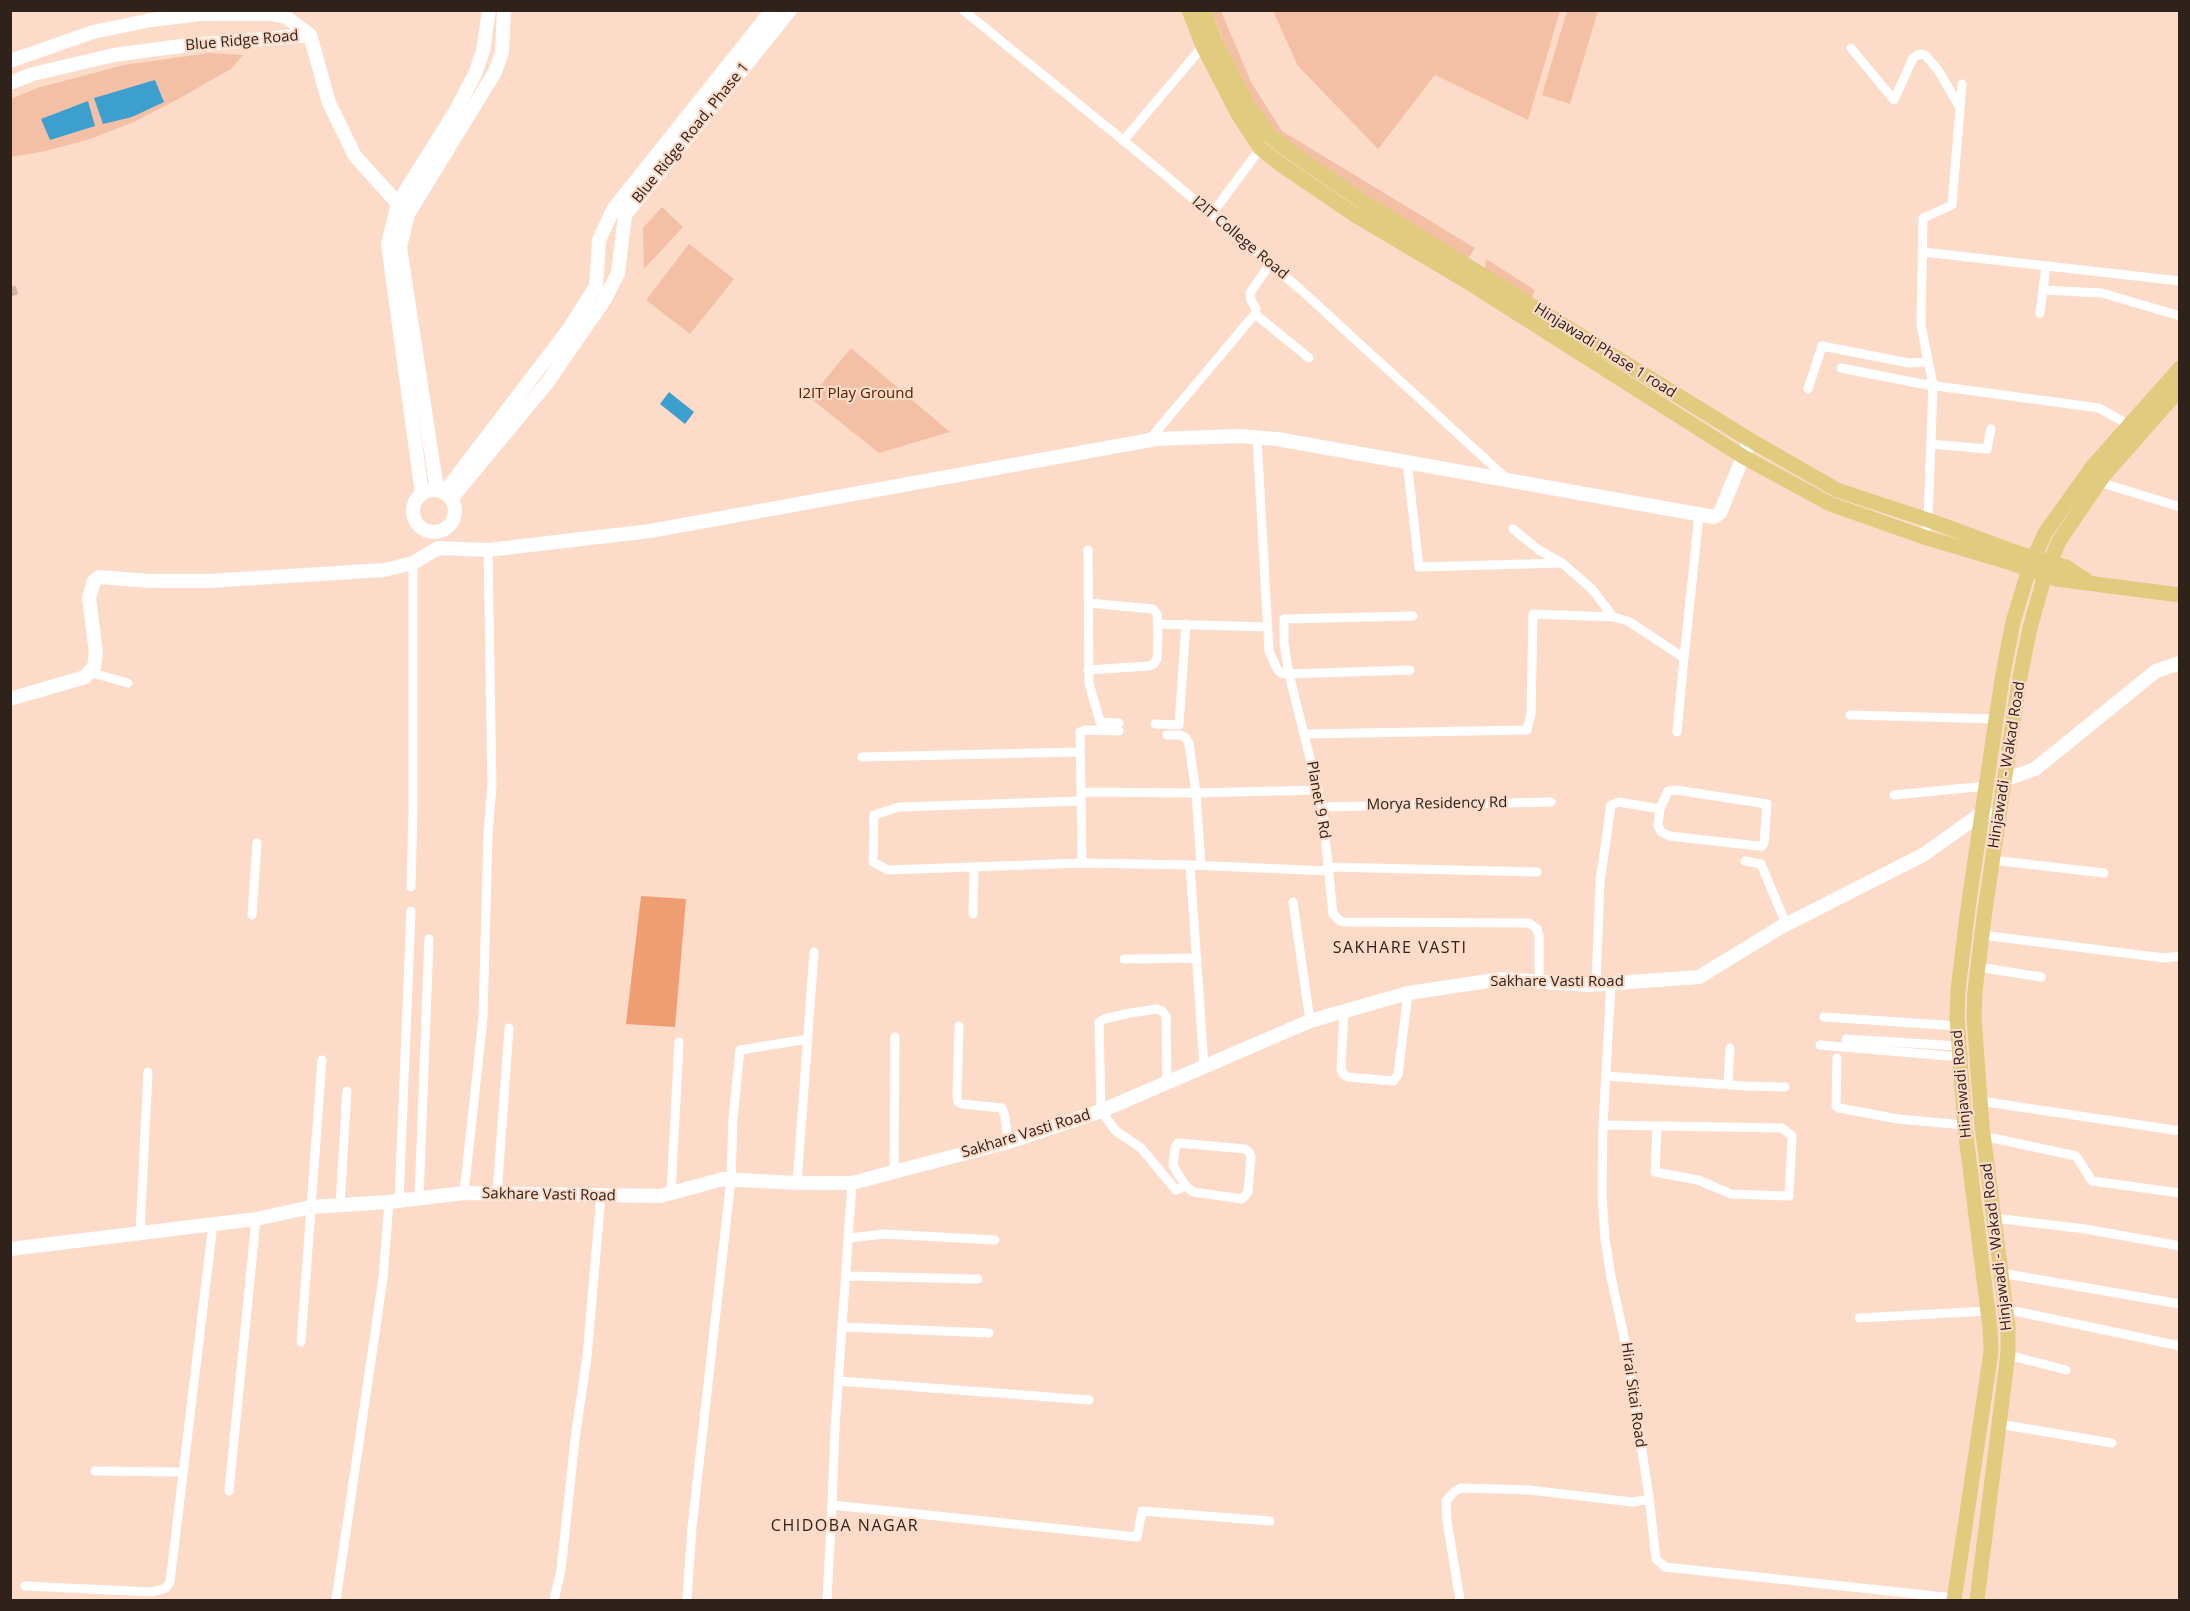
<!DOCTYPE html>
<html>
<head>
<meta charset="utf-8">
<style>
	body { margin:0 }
	#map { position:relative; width:2190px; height:1611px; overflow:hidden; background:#fddbc9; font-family:"Open Sans",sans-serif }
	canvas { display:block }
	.frame { position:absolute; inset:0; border:12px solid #2e221b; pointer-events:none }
</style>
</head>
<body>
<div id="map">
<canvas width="2190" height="1611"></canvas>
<div class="frame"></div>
</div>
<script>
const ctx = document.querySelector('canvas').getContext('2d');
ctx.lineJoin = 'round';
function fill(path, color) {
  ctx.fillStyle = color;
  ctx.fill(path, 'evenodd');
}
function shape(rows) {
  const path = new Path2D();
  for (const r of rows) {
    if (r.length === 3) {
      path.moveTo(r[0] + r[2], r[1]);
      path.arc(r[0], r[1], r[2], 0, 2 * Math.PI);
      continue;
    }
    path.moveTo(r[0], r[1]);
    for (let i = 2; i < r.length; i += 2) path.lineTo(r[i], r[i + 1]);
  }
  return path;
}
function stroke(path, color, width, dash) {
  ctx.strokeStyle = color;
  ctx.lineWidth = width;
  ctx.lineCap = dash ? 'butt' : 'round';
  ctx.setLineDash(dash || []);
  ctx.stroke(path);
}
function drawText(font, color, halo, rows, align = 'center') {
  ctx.font = font + ' "Open Sans",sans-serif';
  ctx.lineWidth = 4.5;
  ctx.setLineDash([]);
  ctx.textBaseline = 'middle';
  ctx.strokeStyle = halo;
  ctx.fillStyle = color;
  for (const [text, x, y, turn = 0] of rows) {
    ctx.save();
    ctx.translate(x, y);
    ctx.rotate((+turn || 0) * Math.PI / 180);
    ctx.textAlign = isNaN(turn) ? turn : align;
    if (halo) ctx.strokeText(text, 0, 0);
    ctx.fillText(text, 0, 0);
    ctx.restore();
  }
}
const green = shape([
	[1211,11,1221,11,1251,82,1282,131,1475,248,1467,260,1280,139,1257,111,1240,79],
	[1273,11,1560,11,1528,120,1435,75,1378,149,1298,66],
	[1567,11,1598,11,1570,104,1542,95],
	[210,53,243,55,231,69,180,98,134,122,90,139,46,151,11,157,11,99,37,88,124,65],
	[662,207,683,227,644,269,643,228],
	[689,244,734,279,690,334,646,300],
	[1486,259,1535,290,1530,302,1485,273],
	[851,348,950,432,879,453,810,398]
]);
const forest = shape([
	[641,896,686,899,675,1027,626,1024]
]);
const water = shape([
	[155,80,164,102,132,117,103,124,94,98],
	[88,101,95,126,50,140,41,119],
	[669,392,694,412,685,424,660,404]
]);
const streetTunnel = shape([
	[10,292,17,290]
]);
const street = shape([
	[963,10,1146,159,1300,289,1506,478],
	[1851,48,1894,100,1913,58,1919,54,1925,55,1938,70,1959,106],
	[1123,141,1203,46],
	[1211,215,1263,145],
	[1923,252,2180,281],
	[2043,290,2102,293,2180,316],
	[2040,313,2046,266],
	[1255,314,1309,358],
	[1841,368,1922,384,2099,408,2129,425],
	[1808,389,1822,346,1909,363,1927,362],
	[1257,438,1269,651,1277,669,1281,673,1289,674,1410,670],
	[1149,440,1255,314,1256,309,1251,300,1250,293,1270,264],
	[1931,444,1987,449,1991,429],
	[1407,461,1419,567,1562,563],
	[2099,482,2180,507],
	[1513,529,1539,550,1562,563,1592,589,1613,617],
	[1924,537,1928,520,1933,385,1921,325,1923,218,1952,205,1962,84],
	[1088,550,1089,683,1100,722,1119,723],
	[1413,616,1284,619,1284,644,1289,674,1322,807,1333,914,1340,921,1344,922,1529,923,1537,929,1539,936,1539,981],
	[1158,624,1268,627],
	[1088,670,1148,666,1154,664,1157,659,1158,637,1157,614,1153,609,1089,603],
	[89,672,128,683],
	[1850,715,1996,719],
	[1155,724,1179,725,1186,624],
	[1677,732,1684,658],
	[1305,734,1527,730,1531,714,1533,614,1613,617,1628,621,1684,658,1699,515],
	[1167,735,1181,735,1186,738,1189,744,1196,793,1318,790],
	[862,757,1079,752],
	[1081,792,1080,732,1085,730,1119,731],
	[1894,795,1986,786],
	[1081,801,899,807,874,815,873,862,888,870,1082,863],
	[1322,807,1551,802],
	[1992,860,2104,873],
	[1745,861,1761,864,1786,924],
	[1190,865,1082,863,1081,792,1196,793,1201,865],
	[1329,867,1537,872],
	[411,887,413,809,413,563],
	[1293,902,1310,1021],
	[973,914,974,867],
	[252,915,257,843],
	[1982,935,2164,958,2180,956],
	[1124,959,1197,958],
	[1978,967,2041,977],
	[1596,985,1600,882,1611,805,1619,802,1660,809,1658,825,1661,832,1670,836,1758,846,1762,846,1764,843,1767,804,1676,790,1668,791,1660,809],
	[1344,1011,1341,1069,1344,1075,1348,1077,1393,1081,1398,1075,1408,993],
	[1824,1017,1958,1026],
	[959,1026,957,1096,958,1102,962,1104,1002,1108,1005,1117,1008,1142],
	[1846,1039,1959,1046],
	[1820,1045,1960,1057],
	[1837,1058,1836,1106,1839,1108,1898,1119,1964,1125],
	[1204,1066,1190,865,1329,871],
	[1606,1076,1744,1086,1785,1087],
	[1167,1082,1166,1016,1162,1011,1157,1009,1130,1013,1104,1019,1099,1022,1101,1111,1116,1131,1141,1148,1176,1190,1186,1186,1193,1192,1242,1199,1248,1192,1251,1157,1249,1152,1245,1149,1178,1143,1175,1148,1173,1166,1186,1186],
	[1728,1085,1730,1048],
	[1980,1101,2180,1131],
	[1603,1125,1782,1128,1792,1136,1789,1196,1731,1194,1698,1180,1655,1172,1657,1127],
	[1983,1136,2076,1156,2092,1181,2180,1193],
	[894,1171,895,1037],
	[797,1183,814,952],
	[852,1183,835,1428,832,1505,1137,1537,1142,1511,1270,1521],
	[464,1193,483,1018,488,833,492,786,488,550],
	[671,1193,679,1042],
	[497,1194,509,1028],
	[419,1198,429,939],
	[399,1201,411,911],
	[340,1205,347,1091],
	[1994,1218,2085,1229,2180,1246],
	[140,1233,148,1072],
	[850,1238,884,1234,995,1240],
	[2001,1273,2180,1304],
	[847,1276,978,1279],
	[2005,1309,2180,1346],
	[1859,1318,1988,1311],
	[844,1327,989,1333],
	[301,1342,322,1060],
	[2008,1355,2066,1370],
	[839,1381,1089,1400],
	[1999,1424,2112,1443],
	[95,1471,182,1472],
	[229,1491,256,1219],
	[1649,1497,1656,1559,1665,1567,1954,1598],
	[25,1586,152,1592,166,1588,170,1582,213,1224],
	[336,1600,383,1278,389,1202],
	[554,1600,561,1570,575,1439,587,1357,601,1195],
	[687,1600,692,1527,731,1179,733,1118,740,1050,808,1039],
	[827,1600,832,1505],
	[1460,1600,1447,1521,1446,1501,1455,1491,1461,1488,1529,1490,1632,1502,1645,1500,1649,1497,1626,1346,1611,1277,1605,1239,1602,1195,1603,1125,1611,984]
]);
const secondary = shape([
	[310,35,329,103,355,156,402,208],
	[10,61,93,32,151,20,200,14,271,14,286,17,310,35],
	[10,83,33,74,114,55,181,46,310,35],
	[434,511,21],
	[437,490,400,247,408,214,495,72,502,52,504,10],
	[444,493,569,329,596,286,599,240,614,208,772,10],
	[422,494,388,244,398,203,455,112,475,74,483,51,489,10],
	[451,499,547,383,605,299,618,273,625,215,790,10],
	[10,699,85,677,94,667,96,653,89,598,94,581,99,577,150,581,208,581,384,570,413,563,438,548,488,550,650,531,1156,439,1239,436,1277,439,1714,517,1720,513,1750,440],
	[2004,780,2035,769,2156,671,2180,663],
	[10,1249,256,1219,311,1207,389,1202,464,1193,660,1196,723,1179,797,1183,852,1183,1008,1142,1101,1111,1310,1021,1408,993,1502,979,1588,985,1699,977,1781,927,1923,855,1982,813,1990,815]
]);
const primary = shape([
	[1189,10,1203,46,1238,114,1260,148,1280,164,1355,215,1463,279,1742,456,1830,504,1924,537,2005,561,2056,579,2180,595],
	[1203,10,1214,39,1248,106,1271,137,1289,151,1365,203,1750,440,1837,490,1928,520,2021,554,2066,567,2087,581],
	[1954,1600,1991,1352,1990,1328,1965,1128,1957,1017,1958,990,1968,908,2002,679,2013,622,2029,569,2045,533,2093,466,2180,368],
	[1977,1600,2008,1353,2008,1327,1982,1126,1974,1017,1975,991,1985,910,2019,682,2030,628,2045,575,2059,541,2104,475,2180,389]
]);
const streetNames = [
	["Blue Ridge Road",242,41,-5],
	["Blue Ridge Road, Phase 1",691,133,-51],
	["I2IT College Road",1240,238,40],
	["Hinjawadi Phase 1 road",1605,351,32],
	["Hinjawadi - Wakad Road",2007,765,-81],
	["Planet 9 Rd",1318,800,80],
	["Morya Residency Rd",1437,804,-1],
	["Sakhare Vasti Road",1557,982],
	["Hinjawadi Road",1962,1084,-95],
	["Sakhare Vasti Road",1026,1134,-17],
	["Sakhare Vasti Road",549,1195,1],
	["Hinjawadi - Wakad Road",1997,1247,-97],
	["Hirai Sitai Road",1633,1395,82]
];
const parkNames = [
	["I2IT Play Ground",856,394]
];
const neighbourhoodNames = [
	["SAKHARE VASTI",1400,948],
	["CHIDOBA NAGAR",845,1526]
];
fill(green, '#f4c0a5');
fill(forest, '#ef9e72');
fill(water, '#3c9fce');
stroke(streetTunnel, '#d4b6a6', 9, [9, 4.5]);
stroke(street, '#fff', 9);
stroke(secondary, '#fff', 14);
stroke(primary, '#e0cb7f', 15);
drawText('15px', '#2e221b', '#fddbc9', streetNames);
drawText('15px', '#542200', '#fddbc9', parkNames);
ctx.letterSpacing = '1.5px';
drawText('16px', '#2e221b', '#fddbc9', neighbourhoodNames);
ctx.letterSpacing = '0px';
</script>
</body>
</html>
